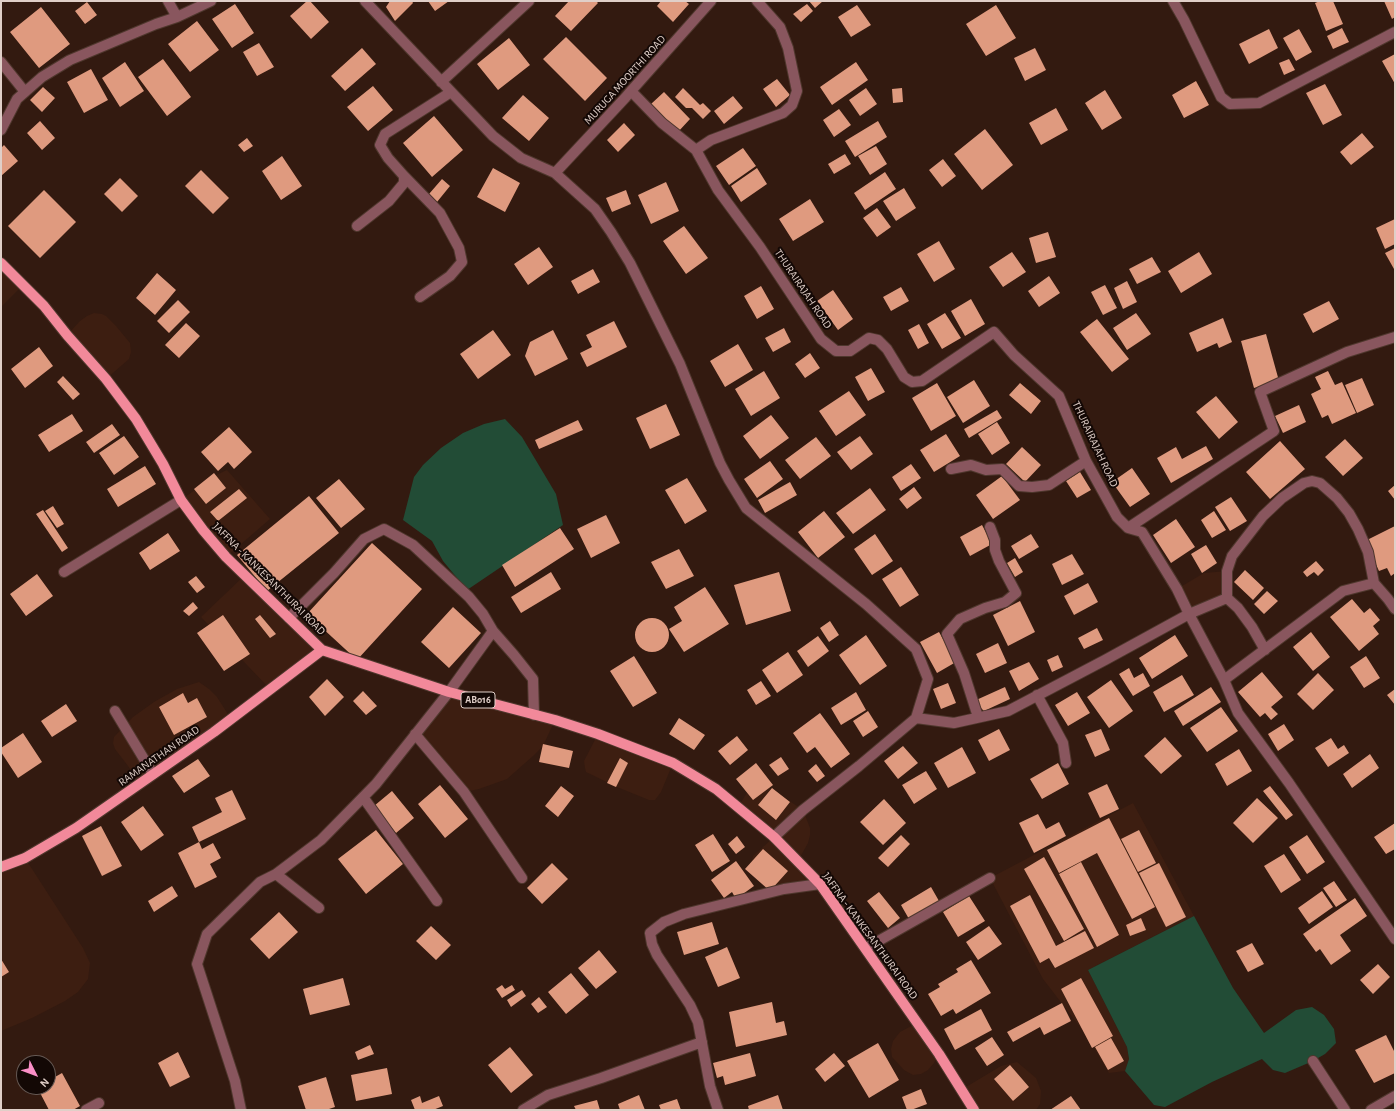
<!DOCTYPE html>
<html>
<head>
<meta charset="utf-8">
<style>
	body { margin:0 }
	#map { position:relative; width:1396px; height:1111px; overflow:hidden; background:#331a10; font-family:"Alegreya Sans",sans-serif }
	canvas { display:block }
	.frame { position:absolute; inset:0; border:2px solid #e0cfc8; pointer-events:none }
	.north { position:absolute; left:16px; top:1055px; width:40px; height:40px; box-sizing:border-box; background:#130805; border:1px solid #655853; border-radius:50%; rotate:132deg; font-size:11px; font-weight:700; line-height:16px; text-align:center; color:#e0cfc8 }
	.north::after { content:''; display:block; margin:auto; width:14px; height:18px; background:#fa8fc7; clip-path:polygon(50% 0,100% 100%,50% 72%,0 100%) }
</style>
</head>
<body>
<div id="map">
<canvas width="1396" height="1111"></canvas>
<div class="frame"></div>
<div class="north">N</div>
</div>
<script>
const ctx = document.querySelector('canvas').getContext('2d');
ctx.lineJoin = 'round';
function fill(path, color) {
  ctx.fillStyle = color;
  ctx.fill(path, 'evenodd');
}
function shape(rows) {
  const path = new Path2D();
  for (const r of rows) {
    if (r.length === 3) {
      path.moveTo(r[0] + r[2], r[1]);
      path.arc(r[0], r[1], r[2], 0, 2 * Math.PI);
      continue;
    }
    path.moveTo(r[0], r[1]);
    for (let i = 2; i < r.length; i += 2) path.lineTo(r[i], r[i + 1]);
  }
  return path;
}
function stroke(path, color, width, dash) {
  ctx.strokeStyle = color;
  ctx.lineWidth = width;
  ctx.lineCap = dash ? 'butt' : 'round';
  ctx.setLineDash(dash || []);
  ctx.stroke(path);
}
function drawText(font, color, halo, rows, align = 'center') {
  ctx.font = font + ' "Alegreya Sans",sans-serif';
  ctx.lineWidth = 4;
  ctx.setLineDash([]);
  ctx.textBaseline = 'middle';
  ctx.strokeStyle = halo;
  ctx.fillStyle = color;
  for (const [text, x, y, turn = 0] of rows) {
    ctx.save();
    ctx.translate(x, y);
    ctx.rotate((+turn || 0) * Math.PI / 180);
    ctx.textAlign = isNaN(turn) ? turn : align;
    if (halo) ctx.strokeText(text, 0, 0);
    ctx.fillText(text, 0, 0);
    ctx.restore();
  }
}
const built = shape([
	[1,263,23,285,1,307],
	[94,313,102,314,106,316,116,326,130,343,131,352,129,359,106,379,67,335,80,321,87,316],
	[227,470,270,519,226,557,181,500,214,476],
	[1227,571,1227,598,1189,614,1177,589,1204,573],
	[245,575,322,650,270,689,201,617],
	[199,682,209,689,217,697,231,719,141,783,115,749,113,743,114,737,133,717,154,702,177,689],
	[449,692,555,720,543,746,533,756,507,779,479,789,464,792,415,734],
	[598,734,673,763,661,792,655,800,649,800,617,787,586,772,585,768,584,761],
	[767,786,803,810,810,828,810,835,808,843,798,861,820,884,784,889,757,871,751,864,753,856,774,837,738,807,750,788],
	[1133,803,1194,916,1088,970,1127,1047,1129,1059,1125,1071,1109,1073,1087,1036,1043,979,990,878],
	[25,858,83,948,90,963,88,979,78,992,65,1001,32,1018,1,1031,1,867],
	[917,1023,939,1054,934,1063,928,1070,921,1074,913,1075,904,1070,892,1057,891,1049,893,1041,900,1032],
	[1017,1062,1036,1078,1041,1091,1040,1104,1036,1110,974,1110,961,1090,1001,1066]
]);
const green = shape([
	[505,419,522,437,556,494,563,525,467,590,443,561,432,541,403,520,414,477,423,465,441,448,463,433,484,424],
	[1194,916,1233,988,1264,1033,1296,1010,1312,1007,1324,1015,1334,1029,1336,1043,1325,1054,1313,1061,1285,1073,1273,1070,1262,1059,1212,1082,1165,1107,1154,1105,1125,1071,1129,1059,1127,1047,1088,970]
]);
const building = shape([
	[307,1,310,1,329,22,311,39,290,16],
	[390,1,412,1,413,3,395,21,386,7],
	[428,1,449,1,435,11],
	[569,1,596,1,598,3,571,31,555,16],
	[661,1,685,1,689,4,673,22,657,6],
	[809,1,823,1,815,8],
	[1320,1,1333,1,1343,24,1326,31,1315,3],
	[1384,1,1395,1,1395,17,1392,19],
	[87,2,97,15,85,24,75,11],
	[235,4,254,33,232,48,212,19],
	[807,4,813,11,801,22,793,14],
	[857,5,871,25,851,37,838,17],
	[996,5,1016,38,986,56,966,24],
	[41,7,70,44,39,68,10,32],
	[197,21,219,50,190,72,168,44],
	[1342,28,1349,42,1333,49,1327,36],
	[1269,29,1278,48,1249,64,1239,44],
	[1299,29,1312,52,1296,61,1283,38],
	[566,37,607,78,585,101,543,59],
	[509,38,530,65,498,90,477,64],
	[259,43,274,67,257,76,243,52],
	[362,48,376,64,345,91,331,76],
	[1035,48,1046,70,1025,81,1014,58],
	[1395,54,1395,84,1382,61],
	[163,59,191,97,167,116,138,77],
	[1289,59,1295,70,1284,75,1279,63],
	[125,62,144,91,120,107,102,78],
	[856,62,868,80,832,105,820,87],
	[91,69,108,100,84,113,67,82],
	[777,79,790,95,776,107,763,89],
	[1196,81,1209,105,1184,118,1172,95],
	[1325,84,1342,115,1323,125,1306,93],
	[373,86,393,110,368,131,347,107],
	[43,87,55,98,42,112,30,100],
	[683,88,700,105,703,103,711,111,703,119,692,108,686,108,675,97],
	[866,88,877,104,860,116,849,100],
	[902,88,903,102,893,103,892,89],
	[1105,90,1122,118,1102,130,1085,103],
	[664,92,690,119,678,132,651,104],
	[523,95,549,118,529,141,502,118],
	[733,96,743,108,724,124,714,111],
	[1056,108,1068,130,1041,145,1029,123],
	[839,109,851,125,834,137,823,120],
	[434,116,463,150,432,177,403,143],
	[40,121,55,138,42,150,27,133],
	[878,121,887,137,855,157,845,141],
	[624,123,635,135,618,152,607,140],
	[985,129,1013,165,982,190,954,154],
	[1362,133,1374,147,1351,165,1340,152],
	[247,138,253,146,244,152,238,145],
	[4,145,18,161,1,176,1,148],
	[876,146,887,164,870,175,858,156],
	[743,148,756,166,729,185,716,166],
	[845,154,851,164,834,174,828,164],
	[282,156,302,186,281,200,262,171],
	[943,159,956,176,942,187,929,170],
	[493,168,520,183,505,212,477,197],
	[757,168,767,184,741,202,731,186],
	[201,170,229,198,213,214,185,186],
	[885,172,896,189,865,210,854,193],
	[120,178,138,196,122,212,104,194],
	[442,179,450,186,437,202,429,194],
	[666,182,679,211,651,224,638,195],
	[904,188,916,208,896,221,883,201],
	[44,190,76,222,40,258,8,226],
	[626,190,631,204,612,212,606,198],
	[810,199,824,222,793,241,779,219],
	[877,208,891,227,877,237,863,218],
	[1395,219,1395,244,1385,249,1376,228],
	[684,226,708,258,686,274,663,241],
	[1048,232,1056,257,1036,263,1029,238],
	[939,241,955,269,934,282,917,254],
	[539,247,553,267,528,285,514,264],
	[1395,248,1395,268,1394,269,1385,253],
	[1012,252,1026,272,1003,287,989,267],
	[1199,252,1212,274,1181,293,1168,271],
	[1152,257,1161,272,1137,284,1129,269],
	[593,269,600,282,578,294,571,281],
	[157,273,176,290,155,315,136,298],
	[1049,276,1060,293,1039,307,1028,291],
	[1127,281,1137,302,1123,309,1114,288],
	[1105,285,1117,308,1103,315,1091,292],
	[761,286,774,309,757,319,744,296],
	[901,287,909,301,891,311,883,297],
	[833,290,853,319,838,330,817,301],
	[971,299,985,324,965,336,951,311],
	[178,300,190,312,169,333,157,321],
	[1329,301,1339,319,1313,333,1303,314],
	[945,313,961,338,942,349,927,324],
	[1136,313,1151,334,1127,350,1113,328],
	[1223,318,1232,342,1219,348,1217,343,1197,352,1189,333],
	[1097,319,1129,359,1112,372,1080,332],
	[614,321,627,347,587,367,580,353,592,347,586,335],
	[186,323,200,336,179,358,165,345],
	[919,324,929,343,918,349,908,330],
	[784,328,791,342,773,352,765,338],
	[493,330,511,355,478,379,460,354],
	[553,330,568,359,535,376,525,356,530,342],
	[1266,334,1279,381,1254,388,1241,341],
	[738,344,753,370,725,387,710,361],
	[39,347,53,366,25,388,11,369],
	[810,353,820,368,805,378,795,364],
	[871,368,885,392,868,401,855,377],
	[764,371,780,398,751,416,735,389],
	[1328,371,1335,385,1342,382,1356,413,1332,424,1328,415,1322,418,1311,394,1321,389,1315,377],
	[63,376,80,394,73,400,57,382],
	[1362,378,1374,405,1357,413,1345,385],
	[974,380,990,406,963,423,947,397],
	[937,383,956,416,931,431,912,398],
	[1020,383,1041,401,1031,414,1009,395],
	[849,391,866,415,836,436,819,411],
	[1216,396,1238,422,1219,439,1196,412],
	[666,404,680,435,650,449,636,418],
	[1299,405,1306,422,1283,433,1275,416],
	[997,410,1002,418,969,438,964,429],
	[72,414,83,431,49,452,38,435],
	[771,415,789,438,760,459,743,436],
	[578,420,583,430,539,449,535,440],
	[997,422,1010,443,992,455,978,434],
	[112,424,120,435,94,453,86,442],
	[229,427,252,452,234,469,228,462,218,471,201,452],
	[946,434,960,456,934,472,920,450],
	[124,436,139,457,114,475,99,453],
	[860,436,873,454,851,470,837,452],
	[816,437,831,456,800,479,785,460],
	[1345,439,1363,458,1343,476,1325,457],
	[1280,441,1305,469,1270,499,1246,472],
	[1206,446,1213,459,1171,483,1157,458,1176,447,1182,459],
	[1022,447,1041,465,1025,482,1006,464],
	[770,461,783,479,757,498,744,479],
	[911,464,921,478,901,491,892,477],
	[145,466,156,484,118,507,107,489],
	[1132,468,1150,494,1130,507,1112,482],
	[1080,472,1091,490,1077,498,1066,481],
	[214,473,226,488,206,504,194,489],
	[1002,476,1020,500,993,519,976,495],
	[687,478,707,511,685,524,665,490],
	[339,479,365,509,341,528,316,498],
	[790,482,797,495,765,513,758,500],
	[1395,485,1395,500,1388,491],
	[914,487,922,498,907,509,899,499],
	[870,488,886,510,853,534,836,513],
	[239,489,247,498,218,521,210,512],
	[309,496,339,533,267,591,237,555],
	[1231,497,1247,521,1230,531,1215,507],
	[53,506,64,524,57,528,45,511],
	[43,510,68,548,62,552,36,514],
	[824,511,845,537,818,558,798,532],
	[1214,511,1226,530,1212,538,1201,520],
	[606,515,620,543,591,558,577,529],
	[1176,519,1195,547,1171,563,1153,535],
	[982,525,992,544,970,556,960,537],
	[1395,526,1395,573,1391,576,1387,568,1379,571,1365,541],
	[560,528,574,549,515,587,502,565],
	[168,533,180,551,150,570,139,553],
	[875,534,893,561,872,575,854,549],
	[1031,534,1039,547,1019,559,1011,546],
	[372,543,422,589,357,660,307,614],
	[1206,545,1217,563,1202,573,1191,554],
	[679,549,694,576,666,589,651,562],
	[1072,554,1084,574,1062,585,1052,564],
	[1015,558,1023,572,1015,577,1007,563],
	[1316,561,1324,570,1318,576,1314,572,1307,577,1303,572],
	[901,567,919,595,900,607,882,579],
	[1245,570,1264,588,1253,600,1234,582],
	[551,572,561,589,521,613,511,597],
	[779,572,791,611,746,625,734,585],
	[37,574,53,596,26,616,10,594],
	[196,576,205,587,197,593,188,582],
	[1088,583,1098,602,1074,615,1064,596],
	[705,587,729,624,684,652,669,629,682,621,674,607],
	[1267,591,1278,601,1264,614,1254,604],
	[1352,599,1364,613,1370,608,1380,620,1373,626,1379,634,1359,651,1330,617],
	[1020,601,1035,632,1008,646,993,615],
	[193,602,198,608,189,616,183,611],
	[453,607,481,633,449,668,421,642],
	[223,615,250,654,224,671,197,633],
	[260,615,276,634,270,638,255,619],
	[652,635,17],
	[830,621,839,635,829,642,820,628],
	[1097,628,1103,640,1084,649,1078,638],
	[939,632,956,662,937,673,920,642],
	[1311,632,1330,657,1313,671,1293,647],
	[866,635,887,666,860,685,839,655],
	[1175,635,1188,656,1152,679,1139,658],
	[818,636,829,651,808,667,797,651],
	[998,643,1007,663,985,673,976,654],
	[788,652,803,675,777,693,762,670],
	[1058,655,1063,667,1052,672,1047,660],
	[634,656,657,693,633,707,610,671],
	[1366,656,1380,678,1364,688,1350,667],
	[1029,662,1039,679,1019,691,1009,671],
	[1129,668,1134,678,1143,673,1150,686,1133,696,1119,674],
	[1262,672,1283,697,1271,707,1278,714,1271,720,1265,713,1260,717,1238,692],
	[1318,673,1334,690,1313,710,1297,694],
	[1182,675,1194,695,1164,712,1153,692],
	[327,679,344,697,325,716,309,697],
	[1111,680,1133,711,1109,728,1087,697],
	[761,681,771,696,756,705,747,690],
	[948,683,956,703,941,709,933,689],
	[1005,687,1010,699,984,711,974,701],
	[1211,687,1221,702,1183,726,1174,711],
	[1395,689,1395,705,1387,695],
	[363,691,377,706,366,715,353,701],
	[856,692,866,710,841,725,831,708],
	[1077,692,1090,713,1068,726,1055,705],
	[183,693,188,703,197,698,207,717,174,735,159,707],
	[66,704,77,721,52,737,41,721],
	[1221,707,1238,731,1207,752,1190,728],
	[868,711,878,727,863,737,853,721],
	[820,713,850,754,831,768,815,747,807,753,793,733],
	[679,718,705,735,694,750,669,734],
	[1284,724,1294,740,1278,751,1268,734],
	[999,729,1010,750,989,761,978,740],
	[1101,729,1110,750,1095,757,1085,735],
	[23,733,42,762,18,778,1,752,1,748],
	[737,736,748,750,730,765,718,751],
	[1165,737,1182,756,1161,774,1144,756],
	[1331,738,1338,749,1344,745,1349,753,1328,767,1315,748],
	[543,744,573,751,569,768,539,762],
	[903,746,918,763,898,779,884,761],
	[962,747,976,773,948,788,934,763],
	[1239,749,1252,771,1227,786,1215,764],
	[1370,754,1379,768,1352,788,1343,774],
	[781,757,789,769,778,776,769,765],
	[620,758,628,763,616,787,607,783],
	[198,759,210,776,184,793,172,776],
	[756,763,773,785,753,800,736,779],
	[1058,763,1069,784,1042,799,1030,779],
	[816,764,825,776,817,782,808,771],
	[926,771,937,789,914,804,902,785],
	[1107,784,1119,809,1100,818,1088,793],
	[440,785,468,819,445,838,418,804],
	[561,786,574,796,558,817,545,806],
	[1270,786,1293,815,1286,820,1263,791],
	[772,788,790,802,776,820,758,805],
	[232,790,246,819,199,842,192,827,222,812,215,798],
	[392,791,414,818,396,833,374,806],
	[1257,798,1278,818,1253,843,1233,823],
	[884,799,906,823,883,845,860,822],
	[143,806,164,835,141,851,121,822],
	[1038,814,1046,829,1059,822,1066,836,1034,853,1019,823],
	[1109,818,1155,907,1132,919,1097,853,1059,873,1047,850],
	[1395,823,1395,849,1386,854,1374,837],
	[101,826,122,866,102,876,82,836],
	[376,830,403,864,366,894,338,859],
	[1139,830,1156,863,1138,872,1121,839],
	[713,834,730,861,712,872,695,845],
	[901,835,910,844,888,867,878,858],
	[1307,835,1325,862,1307,874,1289,847],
	[737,836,745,847,736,854,728,844],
	[199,842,202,849,213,843,221,858,210,864,217,877,195,888,178,853],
	[763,849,788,871,770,891,745,869],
	[1284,854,1301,880,1281,893,1264,866],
	[1044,857,1084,929,1064,941,1024,869],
	[736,861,754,886,736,899,732,892,724,898,711,880],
	[1081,862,1119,935,1097,947,1059,874],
	[552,863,568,879,542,904,527,888],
	[1159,863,1186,917,1166,927,1139,873],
	[1334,881,1347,900,1336,907,1323,888],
	[172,886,178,896,154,912,148,901],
	[931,887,939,901,909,919,901,905],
	[1322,891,1333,907,1309,924,1298,908],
	[879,892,900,918,888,928,867,901],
	[1030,895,1056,946,1085,931,1094,948,1055,968,1049,958,1040,963,1010,906],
	[969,896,985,921,958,937,943,912],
	[1355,898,1367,916,1340,935,1351,951,1331,965,1320,949,1316,952,1303,934],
	[279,912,298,932,269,959,250,939],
	[1141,918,1146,930,1130,936,1126,925],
	[712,922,719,944,684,955,677,932],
	[431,926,451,945,436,960,416,941],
	[989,926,1002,944,978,960,966,942],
	[1252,943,1264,964,1248,972,1236,951],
	[727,947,740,978,718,987,705,957],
	[599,950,617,972,596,989,578,968],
	[1,959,9,972,1,977],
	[971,960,991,993,956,1014,953,1009,941,1016,928,994,940,987,938,984,958,972,956,969],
	[1378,964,1390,977,1373,994,1360,980],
	[571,973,589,995,566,1014,548,992],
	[343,978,350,1005,310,1015,303,989],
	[1081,978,1113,1036,1092,1048,1061,989],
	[502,985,505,989,512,985,515,990,502,998,496,989],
	[522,990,526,996,511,1007,507,1000],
	[539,997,547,1007,538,1013,531,1004],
	[772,1002,776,1023,784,1021,787,1035,736,1047,729,1012],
	[1062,1003,1071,1021,1044,1035,1040,1027,1013,1042,1007,1032],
	[981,1009,992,1030,955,1050,944,1029],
	[1386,1035,1395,1053,1395,1073,1374,1083,1355,1050],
	[992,1037,1004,1055,987,1066,975,1048],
	[1111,1038,1124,1061,1108,1070,1095,1047],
	[878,1043,899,1080,869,1098,847,1061],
	[370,1045,374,1054,358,1060,355,1052],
	[510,1047,533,1075,511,1093,488,1065],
	[178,1052,190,1077,170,1087,158,1063],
	[750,1053,756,1076,725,1085,723,1076,717,1078,713,1063],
	[834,1053,845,1066,825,1082,815,1069],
	[1010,1065,1029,1087,1013,1101,994,1079],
	[387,1068,392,1094,356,1101,351,1075],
	[62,1073,80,1106,73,1110,49,1110,37,1087,48,1087,48,1081],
	[326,1077,335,1107,326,1110,306,1110,298,1086],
	[921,1089,927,1104,911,1110,907,1110,902,1097],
	[639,1095,645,1110,620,1110,618,1104],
	[778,1095,783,1110,749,1110,748,1106],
	[420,1096,422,1103,439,1096,443,1106,433,1110,415,1110,411,1100],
	[1071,1096,1081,1110,1050,1110],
	[677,1099,681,1110,661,1110,659,1105],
	[597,1100,600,1110,576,1110,574,1106]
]);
const minor = shape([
	[168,1,177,17],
	[365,1,493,136,521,158,555,173,595,209,611,232,630,263,680,364,720,463,729,480,746,508,866,604,916,649,928,679,916,718,859,766,803,810,774,837],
	[1173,1,1184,20,1221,97,1230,104,1259,103,1395,32],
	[1,62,25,92],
	[441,82,529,1],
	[631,91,662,123,696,150,718,190,760,247,821,339,836,351,850,351,869,338,878,340,887,349,904,377,912,382,922,381,994,332,1014,355,1059,396,1086,461,1117,517,1128,528],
	[1,130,17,99,42,77,70,60,156,24,177,17,211,1],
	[696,150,711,140,783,113,792,105,797,91,788,48,780,27,757,1],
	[555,173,625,98,631,91,711,1],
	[404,176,440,213,459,248,462,262,450,276,420,297],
	[357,226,389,201,404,183,404,176,388,158,380,145,385,134,451,92],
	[951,469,971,465,986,470,1002,469,1019,486,1032,487,1049,485,1086,461],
	[64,572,181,500],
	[1227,598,1227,571,1232,556,1263,516,1282,498,1304,483,1312,481,1320,483,1337,498,1349,513,1358,529,1368,552,1374,583],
	[1395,609,1388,599,1374,583,1343,591,1224,680,1238,713,1289,783,1395,939],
	[493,631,514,655,533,679,534,715],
	[1224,680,1189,614,1177,589,1142,532,1128,528,1274,431,1260,392,1347,352,1395,337],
	[1037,695,1063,743,1066,763],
	[115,711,153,774],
	[978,717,964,673,947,634,960,619,985,608,1005,602,1016,593,999,561,995,550,995,540,990,527],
	[916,718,954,723,1008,711,1105,660,1189,614,1227,598,1238,608,1252,627,1265,650],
	[415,734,464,792,522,878],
	[363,797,437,901],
	[276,874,319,908],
	[866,948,990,878],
	[1313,1061,1345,1110],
	[86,1110,99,1103],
	[241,1110,235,1081,197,964,207,934,260,882,276,874,321,840,376,784,449,692,493,631,483,614,469,597,413,545,384,529,364,539,334,573,289,618],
	[523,1110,548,1095,601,1078,702,1042],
	[718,1110,710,1086,698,1022,690,1005,657,955,652,944,650,933,664,922,684,914,784,889,820,884],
	[1371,1110,1395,1096]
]);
const major = shape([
	[1,263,44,306,67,335,106,379,136,419,163,464,181,500,203,530,226,557,322,650,449,692,555,720,598,734,673,763,716,789,774,837,820,884,939,1054,974,1110],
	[1,867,25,858,76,828,214,732,322,650]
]);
const shields = [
	[478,700,34]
];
const shieldNames = [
	["AB016",478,700]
];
const streetNames = [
	["MURUGA MOORTHI ROAD",625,80,-48],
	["THURAIRAJAH ROAD",803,289,56],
	["THURAIRAJAH ROAD",1095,444,65],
	["JAFFNA - KANKESANTHURAI ROAD",269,579,45],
	["RAMANATHAN ROAD",159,756,-35],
	["JAFFNA - KANKESANTHURAI ROAD",870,936,54]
];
fill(built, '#3d1e11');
fill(green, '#224c36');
fill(building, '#df9a7f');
stroke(minor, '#4f372d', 12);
stroke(major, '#4f372d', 12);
stroke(minor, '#89565e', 10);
stroke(major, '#f2899a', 10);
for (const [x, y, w] of shields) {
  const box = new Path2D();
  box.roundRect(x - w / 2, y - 8, w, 16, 3);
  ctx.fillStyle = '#130805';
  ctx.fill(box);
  stroke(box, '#e0cfc8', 1);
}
drawText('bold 10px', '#e0cfc8', null, shieldNames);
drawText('11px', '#e0cfc8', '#130805', streetNames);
</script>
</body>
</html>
